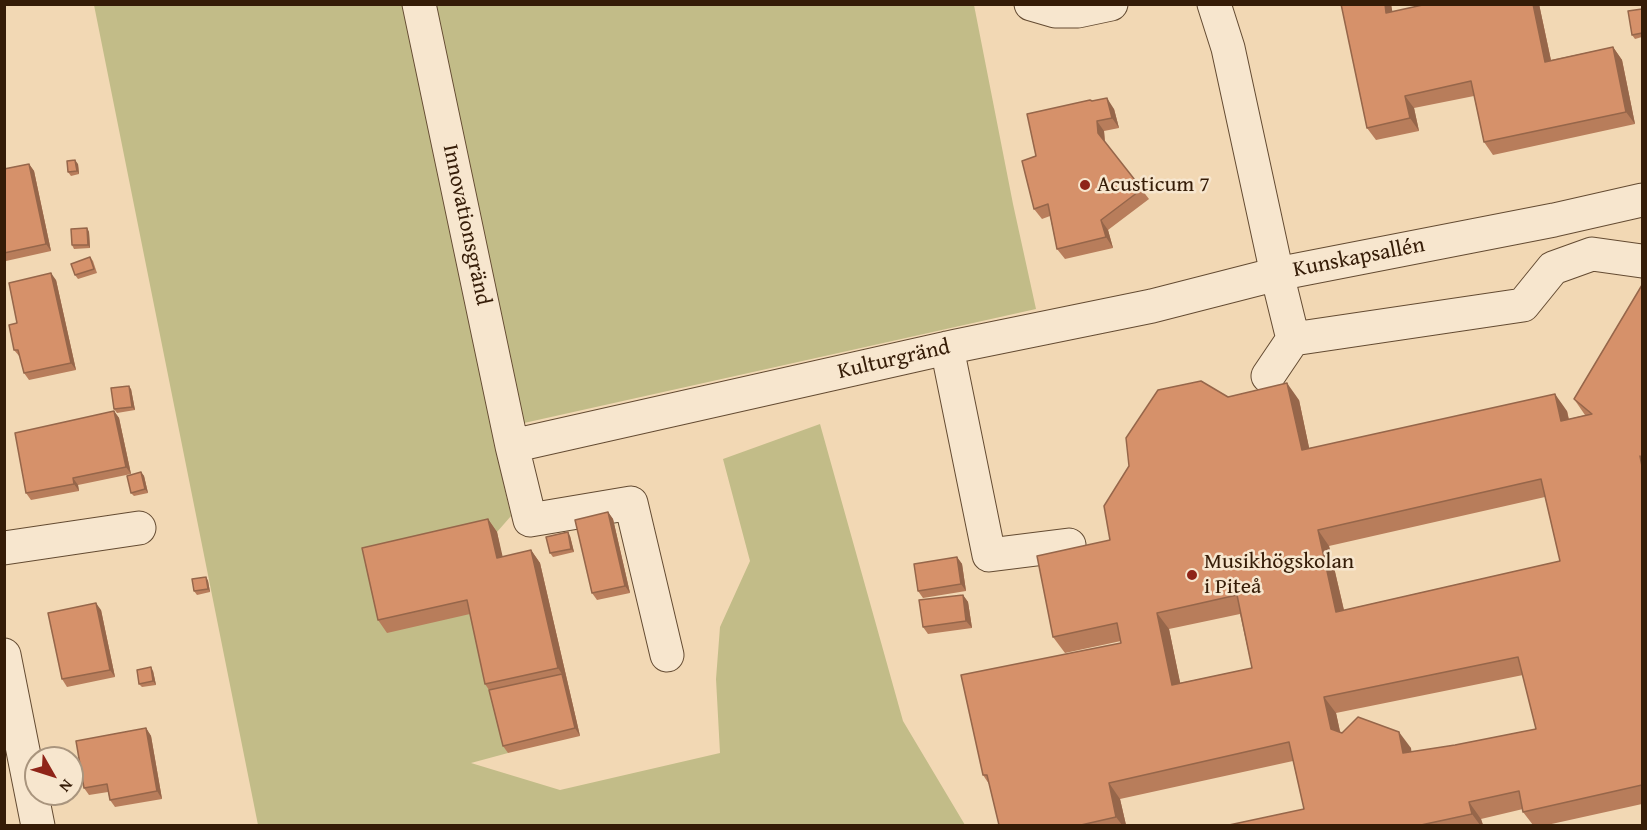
<!DOCTYPE html>
<html>
<head>
<meta charset="utf-8">
<style>
	body { margin:0 }
	#map { position:relative; width:1647px; height:830px; overflow:hidden; background:#f2d8b4; font-family:"Gentium Book Plus",serif }
	canvas { display:block }
	.frame { position:absolute; inset:0; border:6px solid #351c07; pointer-events:none }
	.north { position:absolute; left:24px; top:746px; width:60px; height:60px; box-sizing:border-box; background:#f7e6ce; border:2px solid #a9957e; border-radius:50%; rotate:129deg; font-size:16px; font-weight:700; line-height:24px; text-align:center; color:#351c07 }
	.north::after { content:''; display:block; margin:auto; width:21px; height:27px; background:#8f2418; clip-path:polygon(50% 0,100% 100%,50% 72%,0 100%) }
</style>
</head>
<body>
<div id="map">
<canvas width="1647" height="830"></canvas>
<div class="frame"></div>
<div class="north">N</div>
</div>
<script>
const ctx = document.querySelector('canvas').getContext('2d');
ctx.lineJoin = 'round';
function fill(path, color) {
  ctx.fillStyle = color;
  ctx.fill(path, 'evenodd');
}
function shape(rows) {
  const path = new Path2D();
  for (const r of rows) {
    path.moveTo(r[0], r[1]);
    for (let i = 2; i < r.length; i += 2) path.lineTo(r[i], r[i + 1]);
  }
  return path;
}
function stroke(path, color, width, dash) {
  ctx.strokeStyle = color;
  ctx.lineWidth = width;
  ctx.lineCap = dash ? 'butt' : 'round';
  ctx.setLineDash(dash || []);
  ctx.stroke(path);
}
function drawText(font, color, halo, rows, align = 'center') {
  ctx.font = font + ' "Gentium Book Plus",serif';
  ctx.lineWidth = 5;
  ctx.setLineDash([]);
  ctx.textBaseline = 'middle';
  ctx.strokeStyle = halo;
  ctx.fillStyle = color;
  for (const [text, x, y, turn = 0] of rows) {
    ctx.save();
    ctx.translate(x, y);
    ctx.rotate((+turn || 0) * Math.PI / 180);
    ctx.textAlign = isNaN(turn) ? turn : align;
    if (halo) ctx.strokeText(text, 0, 0);
    ctx.fillText(text, 0, 0);
    ctx.restore();
  }
}
const green = shape([
	[94,5,974,5,1013,204,1036,309,524,423,499,464,511,516,497,532,372,560,476,613,508,753,471,763,560,790,720,753,716,679,720,627,750,561,723,459,820,424,903,721,965,825,258,825]
]);
const minor = shape([
	[419,4,512,446,530,520,631,503,667,655],
	[1031,4,1055,11,1078,11,1111,4],
	[1214,4,1228,48,1277,274,1554,220,1642,200],
	[1293,339,1523,305,1553,268,1592,254,1642,261],
	[947,348,989,555,1069,545],
	[512,446,956,346,1152,306,1277,274,1293,339,1268,376],
	[4,548,139,528],
	[4,655,38,826]
]);
const wall = shape([
	[1391,4,1392,12,1427,4,1539,4,1551,60,1613,47,1622,60,1635,124,1493,155,1484,142,1474,96,1414,108,1419,131,1376,140,1367,128],
	[1642,9,1642,37,1635,39,1632,35],
	[1092,101,1114,109,1119,128,1104,131,1105,142,1149,199,1108,230,1113,248,1065,259,1057,249,1050,216,1042,219,1034,209],
	[29,164,34,171,51,251,6,261,4,258,4,169],
	[78,164,79,174,71,176,68,172],
	[87,228,89,232,90,248,74,249,72,245],
	[90,257,93,261,97,273,78,279,75,275],
	[56,280,76,370,29,380,24,373,20,357,14,350],
	[1642,285,1642,804,1547,825,1533,825,1523,812,1523,809,1481,819,1483,825,1229,825,1304,809,1293,761,1120,799,1126,825,999,825,989,784,983,775,1121,643,1121,641,1065,653,1053,637,1110,540,1228,397,1299,400,1309,448,1567,411,1569,419,1585,415,1574,399],
	[1545,497,1560,561,1344,610,1329,546],
	[1240,614,1252,668,1180,683,1169,629],
	[1523,675,1536,729,1455,745,1411,752,1411,748,1340,732,1336,713],
	[131,389,135,410,117,413,114,409],
	[114,411,119,418,131,474,78,485,79,491,31,500,26,493],
	[141,472,144,476,148,493,134,496,131,493],
	[608,512,613,519,630,593,597,600,592,593],
	[488,519,497,532,502,557,531,550,540,563,580,736,508,753,503,746,489,690,485,684,470,614,387,633,378,620],
	[570,536,574,552,553,557,550,553],
	[957,557,962,564,966,591,923,598,918,591],
	[206,577,208,581,210,592,197,595,194,591],
	[963,595,968,602,972,628,928,634,923,627],
	[101,610,115,677,67,687,62,679],
	[153,671,156,685,142,687,139,684],
	[146,728,151,736,162,799,115,807,110,800,108,792,89,795,84,788]
]);
const shadedWall = shape([
	[1385,4,1391,4,1395,26,1386,13],
	[1533,4,1539,4,1554,75,1545,62],
	[1613,47,1622,60,1635,124,1626,112],
	[1405,96,1414,108,1419,131,1410,118],
	[1107,98,1114,109,1119,128,1112,118],
	[1097,121,1104,131,1105,144,1098,133],
	[75,160,78,164,79,174,77,171],
	[29,164,34,171,51,251,46,244],
	[1101,220,1108,230,1113,248,1106,237],
	[87,228,89,232,90,248,88,245],
	[51,273,56,280,76,370,71,363],
	[1287,383,1299,400,1313,466,1302,450],
	[129,386,131,389,135,410,132,407],
	[1555,394,1567,411,1572,438,1561,421],
	[114,411,119,418,131,474,126,467],
	[141,472,144,476,148,493,145,489],
	[73,478,78,485,79,491,74,484],
	[608,512,613,519,630,593,625,586],
	[488,519,497,532,506,571,497,558],
	[1318,530,1329,546,1348,628,1336,612],
	[568,532,570,536,574,552,571,549],
	[531,550,540,563,580,736,575,728,562,674,558,668],
	[957,557,962,564,966,591,961,584],
	[206,577,208,581,210,592,208,589],
	[963,595,968,602,972,628,966,621],
	[96,603,101,610,115,677,110,670],
	[1157,613,1169,629,1184,701,1172,685],
	[151,667,153,671,156,685,153,681],
	[1324,697,1336,713,1343,745,1331,729],
	[146,728,151,736,162,799,157,791],
	[1399,732,1411,748,1414,770,1403,753],
	[1109,783,1120,799,1126,825,1122,825,1116,817],
	[1469,802,1481,819,1483,825,1480,825,1472,814]
]);
const building = shape([
	[1341,4,1385,4,1386,13,1427,4,1533,4,1545,62,1613,47,1626,112,1484,142,1471,81,1405,96,1410,118,1367,128,1341,4],
	[1642,9,1642,33,1632,35,1628,11,1642,9],
	[1107,98,1112,118,1097,121,1098,133,1142,189,1101,220,1106,237,1057,249,1048,204,1034,209,1022,161,1036,156,1027,114,1090,100,1092,101,1107,98],
	[75,160,77,171,68,172,67,161,75,160],
	[29,164,46,244,4,253,4,169,29,164],
	[87,228,88,245,72,245,71,229,87,228],
	[90,257,94,269,75,275,71,264,90,257],
	[51,273,71,363,24,373,18,350,14,350,9,325,17,323,9,283,51,273],
	[1642,285,1642,458,1640,456,1642,466,1642,785,1523,812,1519,791,1469,802,1472,814,1421,825,1229,825,1304,809,1289,742,1109,783,1116,817,1081,825,999,825,987,775,983,775,961,675,1121,643,1117,623,1053,637,1037,556,1110,540,1104,506,1129,466,1126,438,1158,390,1201,381,1228,397,1287,383,1302,450,1555,394,1561,421,1592,414,1574,399,1642,285],
	[1541,479,1560,561,1336,612,1318,530,1541,479],
	[1237,595,1252,668,1172,685,1157,613,1237,595],
	[1518,657,1536,729,1455,745,1403,753,1399,732,1358,717,1342,733,1331,729,1324,697,1518,657],
	[129,386,132,407,114,409,111,388,129,386],
	[114,411,126,467,73,478,74,484,26,493,15,433,114,411],
	[141,472,145,489,131,493,127,476,141,472],
	[608,512,625,586,592,593,575,520,608,512],
	[488,519,497,558,531,550,558,668,485,684,467,600,378,620,362,548,488,519],
	[568,532,571,549,550,553,546,537,568,532],
	[957,557,961,584,918,591,914,564,957,557],
	[206,577,208,589,194,591,192,579,206,577],
	[963,595,966,621,923,627,919,600,963,595],
	[96,603,110,670,62,679,48,613,96,603],
	[151,667,153,681,139,684,137,670,151,667],
	[562,674,575,728,503,746,489,690,562,674],
	[146,728,157,791,110,800,107,784,84,788,76,741,146,728]
]);
const markers = [
	[1085,185,6,"#8f2418"],
	[1192,575,6,"#8f2418"]
];
const poiNames = [
	["Acusticum 7",1097,185],
	["Musikhögskolan",1204,562],
	["i Piteå",1204,587]
];
const streetNames = [
	["Innovationsgränd",466,225,78],
	["Kunskapsallén",1359,258,-11],
	["Kulturgränd",894,360,-13]
];
fill(green, '#c2bc88');
stroke(minor, '#644b32', 35);
stroke(minor, '#f7e6ce', 33);
fill(wall, '#b87d5b');
fill(shadedWall, '#96664a');
fill(building, '#d6916a');
stroke(building, '#96664a', 1.5);
for (const [x, y, r, color] of markers) {
  const dot = new Path2D();
  dot.arc(x, y, r, 0, 2 * Math.PI);
  ctx.fillStyle = color;
  ctx.fill(dot);
  stroke(dot, '#f7e6ce', 2);
}
drawText('22px', '#351c07', '#f7e6ce', poiNames, 'left');
drawText('22px', '#351c07', '#f7e6ce', streetNames);
</script>
</body>
</html>
